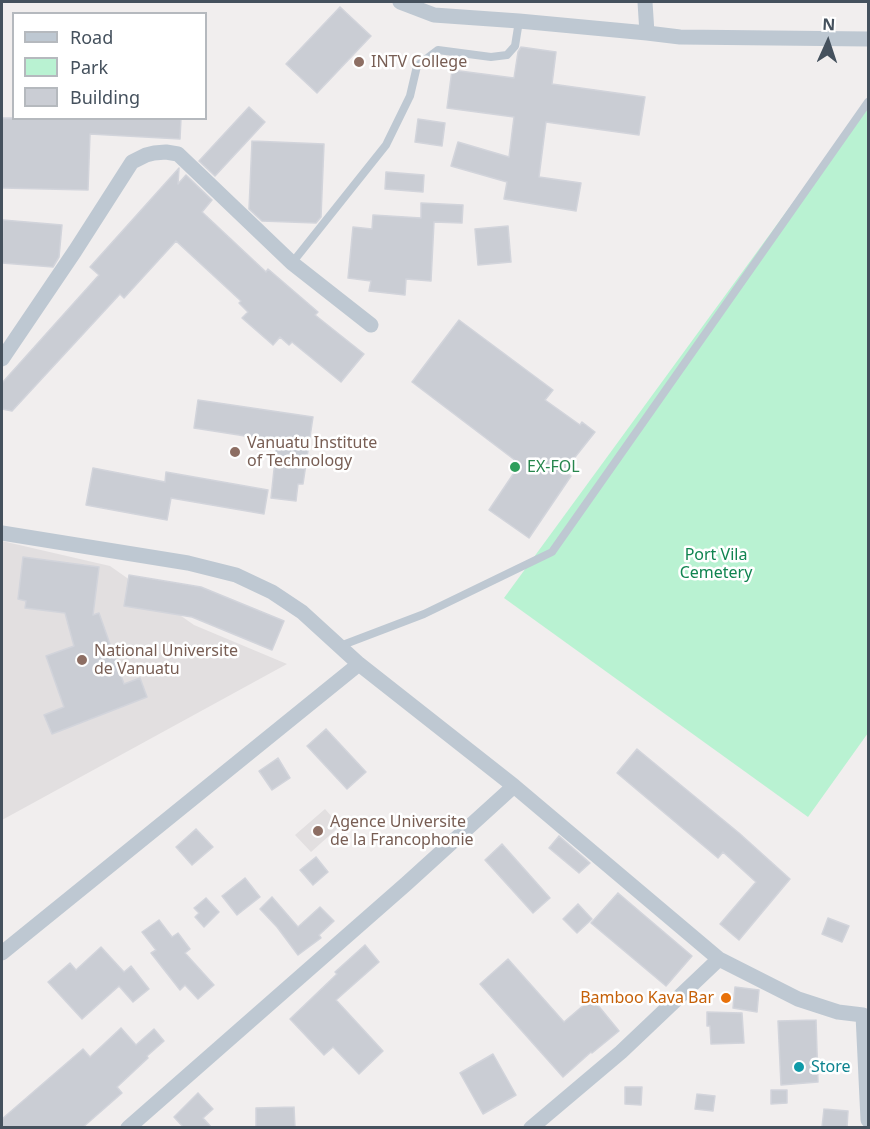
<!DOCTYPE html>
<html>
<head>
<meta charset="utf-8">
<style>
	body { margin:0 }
	#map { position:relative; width:870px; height:1129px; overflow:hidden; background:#f1eeee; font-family:"Noto Sans",sans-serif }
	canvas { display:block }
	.frame { position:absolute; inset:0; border:3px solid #45515d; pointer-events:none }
	.legend { position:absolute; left:12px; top:12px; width:195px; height:108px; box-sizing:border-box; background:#fff; border:2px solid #b5b9be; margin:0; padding:8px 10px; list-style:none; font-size:18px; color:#45515d }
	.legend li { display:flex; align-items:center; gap:12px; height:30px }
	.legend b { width:30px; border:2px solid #b5b9be }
	.north { position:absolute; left:798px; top:12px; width:60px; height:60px; -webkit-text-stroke:4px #fff; paint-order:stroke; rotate:3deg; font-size:16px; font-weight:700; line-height:24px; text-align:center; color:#45515d }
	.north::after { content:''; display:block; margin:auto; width:21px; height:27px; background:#45515d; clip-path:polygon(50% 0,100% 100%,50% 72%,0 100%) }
</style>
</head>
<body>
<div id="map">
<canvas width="870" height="1129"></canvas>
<div class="frame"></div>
<ul class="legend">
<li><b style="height:8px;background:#bec8d2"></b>Road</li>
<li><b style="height:16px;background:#b9f2d2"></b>Park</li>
<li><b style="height:16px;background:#cacdd4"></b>Building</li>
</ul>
<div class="north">N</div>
</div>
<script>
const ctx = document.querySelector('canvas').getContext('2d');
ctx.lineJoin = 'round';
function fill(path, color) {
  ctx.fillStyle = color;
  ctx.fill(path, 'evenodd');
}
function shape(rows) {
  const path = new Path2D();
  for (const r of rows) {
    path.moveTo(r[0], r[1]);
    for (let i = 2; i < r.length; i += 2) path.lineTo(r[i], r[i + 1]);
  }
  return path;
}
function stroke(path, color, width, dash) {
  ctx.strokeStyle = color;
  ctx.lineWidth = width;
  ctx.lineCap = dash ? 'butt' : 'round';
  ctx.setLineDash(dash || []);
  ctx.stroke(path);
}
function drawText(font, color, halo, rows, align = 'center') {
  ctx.font = font + ' "Noto Sans",sans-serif';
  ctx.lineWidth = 5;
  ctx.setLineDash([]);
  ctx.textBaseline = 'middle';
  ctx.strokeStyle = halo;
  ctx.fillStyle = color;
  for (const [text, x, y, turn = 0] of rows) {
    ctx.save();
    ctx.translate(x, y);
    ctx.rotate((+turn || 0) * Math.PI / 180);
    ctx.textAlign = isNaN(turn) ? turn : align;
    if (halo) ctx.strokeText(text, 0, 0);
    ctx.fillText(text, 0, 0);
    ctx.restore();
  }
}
const education = shape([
	[2,541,110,566,194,625,287,664,2,820],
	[325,809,340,826,311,852,295,835]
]);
const green = shape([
	[868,100,868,733,808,817,504,598]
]);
const building = shape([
	[340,7,371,36,317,93,286,64,340,7],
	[521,47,556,52,552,84,645,97,639,135,546,122,539,177,581,183,576,211,504,199,507,182,451,166,458,142,509,157,514,117,447,108,452,70,514,78,518,52,521,47],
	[249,107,265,122,215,176,199,161,249,107],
	[2,118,181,118,180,139,90,134,88,190,2,188,2,118],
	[418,119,445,123,442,146,415,142,418,119],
	[252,141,324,144,321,217,316,223,262,221,249,209,252,141],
	[179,168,178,184,186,175,212,200,202,212,266,272,268,269,318,312,315,315,364,354,341,382,292,342,289,345,280,337,273,345,242,318,248,312,239,303,241,301,176,241,124,298,120,294,12,411,2,409,2,383,99,275,90,267,179,168],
	[386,172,424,175,423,192,385,189,386,172],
	[421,203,463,205,462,223,434,222,431,281,406,279,405,295,369,291,371,281,348,278,353,227,372,229,373,215,421,218,421,203],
	[3,220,62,225,59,257,53,267,2,263,3,220],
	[508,226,511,262,478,265,475,229,508,226],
	[459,320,553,390,545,400,580,425,582,422,595,432,564,471,571,476,529,538,489,510,520,464,412,382,459,320],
	[198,400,313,417,303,484,298,484,296,501,271,498,277,441,194,428,198,400],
	[93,468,165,482,166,472,268,490,264,514,171,498,167,520,86,505,93,468],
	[23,557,99,567,93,615,99,613,124,684,140,678,147,697,52,734,44,715,64,707,46,656,74,646,65,613,25,608,26,601,18,599,23,557],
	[129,575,201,587,284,621,272,650,192,617,124,606,129,575],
	[326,729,366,772,347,789,307,746,326,729],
	[637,749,739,833,790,879,739,940,720,924,756,882,723,852,718,858,617,773,637,749],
	[278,758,290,778,272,790,259,771,278,758],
	[196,829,213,847,192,865,176,847,196,829],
	[559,836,590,863,579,873,549,848,559,836],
	[502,844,550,898,533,913,485,860,502,844],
	[316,857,328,872,313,885,300,870,316,857],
	[245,878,260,897,237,915,222,896,245,878],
	[618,893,692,956,666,986,591,923,618,893],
	[272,897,298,927,320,907,334,921,319,935,321,938,298,955,277,927,260,909,272,897],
	[206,898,219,912,204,927,195,917,199,913,194,908,206,898],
	[578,904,592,919,577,933,563,919,578,904],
	[828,918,849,926,842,942,822,934,828,918],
	[159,920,172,937,178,933,190,949,185,953,214,985,198,999,185,985,180,990,151,953,156,950,142,932,159,920],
	[365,945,379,962,336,1000,383,1051,359,1074,333,1047,324,1055,290,1019,337,974,335,972,365,945],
	[101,947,124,972,131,966,149,989,133,1002,119,986,82,1019,48,982,70,963,76,970,101,947],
	[508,959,564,1022,592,998,619,1031,592,1053,591,1052,563,1077,480,984,508,959],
	[735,987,759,990,757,1012,733,1008,735,987],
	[707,1012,742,1013,744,1043,711,1044,710,1026,707,1026,707,1012],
	[816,1020,818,1082,781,1085,778,1021,816,1020],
	[121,1028,136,1045,154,1029,164,1041,147,1056,148,1058,117,1087,122,1093,82,1128,2,1128,2,1119,83,1049,90,1057,121,1028],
	[493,1054,516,1095,483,1114,460,1073,493,1054],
	[625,1087,642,1087,641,1105,625,1104,625,1087],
	[771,1090,787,1090,787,1103,771,1104,771,1090],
	[198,1093,213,1109,203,1118,212,1128,184,1128,174,1117,198,1093],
	[697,1094,715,1096,713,1111,695,1109,697,1094],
	[294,1107,295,1128,256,1128,256,1108,294,1107],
	[824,1109,848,1111,847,1128,822,1127,824,1109]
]);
const service = shape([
	[292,263,386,145,410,96,417,66,438,50,491,57,507,55,515,46,519,21],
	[340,646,424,614,552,552,868,102]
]);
const minor = shape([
	[400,2,434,15,519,21,647,33,680,37,868,39],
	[645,2,647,33],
	[2,359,75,251,132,162,146,155,154,153,166,152,178,154,292,263,371,325],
	[2,533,188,563,236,575,272,592,302,612,359,664,514,786,719,959],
	[2,953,359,664],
	[128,1128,406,884,514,786],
	[531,1128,621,1052,719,959,798,999,838,1012,863,1015,868,1120]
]);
const markers = [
	[359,62,6,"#8d6e63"],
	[235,452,6,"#8d6e63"],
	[515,467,6,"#2e9e5b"],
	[82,660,6,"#8d6e63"],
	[318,831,6,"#8d6e63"],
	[726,998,6,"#e8710a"],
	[799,1067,6,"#0f9aa8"]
];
const educationNames = [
	["INTV College",371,62],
	["Vanuatu Institute",247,443],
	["of Technology",247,461],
	["National Universite",94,651],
	["de Vanuatu",94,669],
	["Agence Universite",330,822],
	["de la Francophonie",330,840]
];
const leisureNames = [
	["EX-FOL",527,467]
];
const parkNames = [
	["Port Vila",716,555],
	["Cemetery",716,573]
];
const foodNames = [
	["Bamboo Kava Bar",714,998]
];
const cultureNames = [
	["Store",811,1067]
];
fill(education, '#e2dfe0');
fill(green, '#b9f2d2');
fill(building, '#cacdd4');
stroke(building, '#d2d4db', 1.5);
stroke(service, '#bec8d2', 8);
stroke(minor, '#bec8d2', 15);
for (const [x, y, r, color] of markers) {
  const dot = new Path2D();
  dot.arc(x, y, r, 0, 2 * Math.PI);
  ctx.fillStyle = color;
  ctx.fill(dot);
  stroke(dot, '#fff', 2);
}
drawText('16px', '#785e54', '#fff', educationNames, 'left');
drawText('16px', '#27864d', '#fff', leisureNames, 'left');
drawText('16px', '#108450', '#fff', parkNames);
drawText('16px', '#c56008', '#fff', foodNames, 'right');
drawText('16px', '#0d838f', '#fff', cultureNames, 'left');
</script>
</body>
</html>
